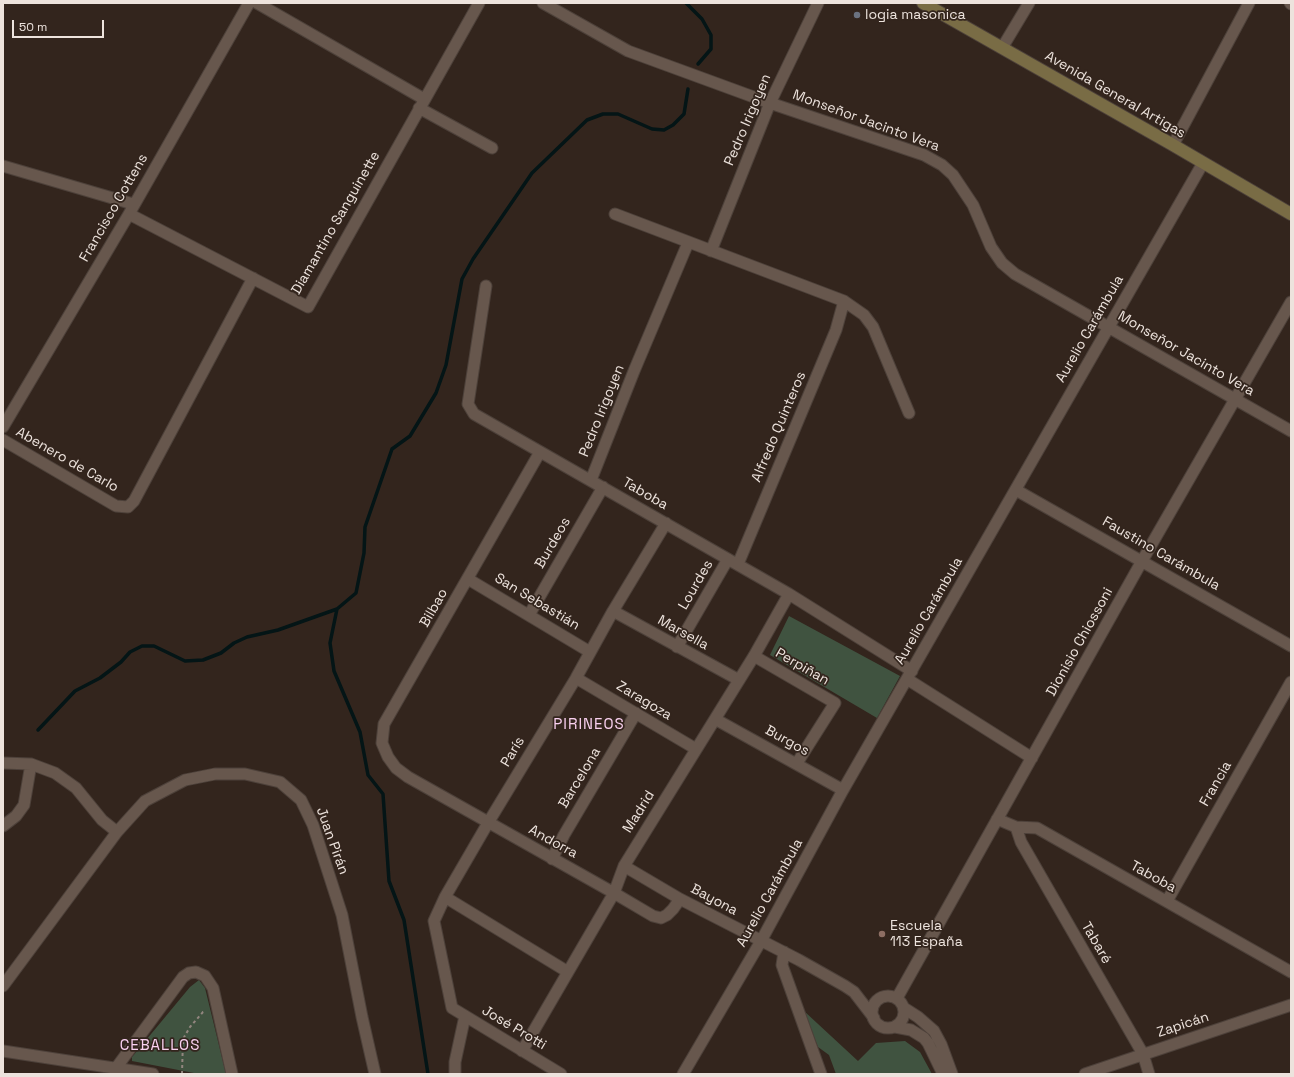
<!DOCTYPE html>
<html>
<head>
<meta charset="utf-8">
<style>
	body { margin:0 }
	#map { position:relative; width:1294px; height:1077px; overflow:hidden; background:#33251d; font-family:"Space Grotesk",sans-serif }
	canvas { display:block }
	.frame { position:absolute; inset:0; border:4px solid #ede3dd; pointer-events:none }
	.scale { position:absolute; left:12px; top:20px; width:92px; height:18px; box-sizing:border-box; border:2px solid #ede3dd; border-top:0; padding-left:5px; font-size:12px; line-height:14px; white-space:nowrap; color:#ede3dd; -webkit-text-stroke:3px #33251d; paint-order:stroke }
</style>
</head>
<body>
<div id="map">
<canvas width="1294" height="1077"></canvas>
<div class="frame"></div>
<div class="scale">50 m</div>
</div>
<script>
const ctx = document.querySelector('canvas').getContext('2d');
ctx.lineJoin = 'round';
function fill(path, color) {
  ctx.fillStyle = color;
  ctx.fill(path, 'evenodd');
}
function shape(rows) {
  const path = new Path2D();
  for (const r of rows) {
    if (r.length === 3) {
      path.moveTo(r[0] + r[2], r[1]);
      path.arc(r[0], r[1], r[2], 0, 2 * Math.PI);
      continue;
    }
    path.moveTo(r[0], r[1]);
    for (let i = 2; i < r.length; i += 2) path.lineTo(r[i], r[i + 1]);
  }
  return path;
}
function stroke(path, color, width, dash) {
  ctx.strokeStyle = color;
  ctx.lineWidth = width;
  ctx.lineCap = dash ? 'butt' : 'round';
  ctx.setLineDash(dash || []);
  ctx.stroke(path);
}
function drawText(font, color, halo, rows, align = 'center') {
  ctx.font = font + ' "Space Grotesk",sans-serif';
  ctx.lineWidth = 3.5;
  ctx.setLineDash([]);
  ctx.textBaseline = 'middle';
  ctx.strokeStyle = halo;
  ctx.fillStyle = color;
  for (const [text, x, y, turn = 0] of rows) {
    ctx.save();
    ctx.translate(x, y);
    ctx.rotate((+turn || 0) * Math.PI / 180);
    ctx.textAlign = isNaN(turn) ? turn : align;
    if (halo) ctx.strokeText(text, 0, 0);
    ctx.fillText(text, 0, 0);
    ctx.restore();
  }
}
const green = shape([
	[789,616,900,676,877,718,770,655],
	[199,980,205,988,226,1074,199,1074,132,1061,132,1057,190,987],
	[804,1011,858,1061,876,1043,905,1041,920,1052,932,1074,836,1074,829,1055,818,1047]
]);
const stream = shape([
	[686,3,702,19,711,35,711,49,698,64],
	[38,730,75,691,100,678,121,662,130,652,142,646,154,646,185,661,203,660,221,653,234,643,247,637,278,630,337,609],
	[428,1074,404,920,389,881,383,794,368,775,360,732,334,671,330,643,337,609,356,593,364,553,365,527,392,449,410,436,436,393,446,365,462,279,473,259,532,173,587,120,603,114,618,114,652,129,664,130,673,125,684,114,688,89]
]);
const path = shape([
	[182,1074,183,1039,190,1027,203,1012,206,1011]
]);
const minor = shape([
	[257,3,424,99],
	[543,3,628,51,770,103,924,155,942,165,953,175,973,205,991,247,1002,263,1015,274,1291,431],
	[1290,3,1291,4],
	[1002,48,1029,3],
	[419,108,492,148],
	[1173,145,1249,3],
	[3,166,133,204],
	[129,214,308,307,479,3],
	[615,214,844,301,864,315,873,327,909,413],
	[711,251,770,103,818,3],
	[486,286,468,404,474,414,789,594,912,671],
	[3,427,129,214,249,3],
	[3,440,116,506,128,507,134,501,253,278],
	[540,452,384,724,382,743,388,757,396,768,408,777,614,893,653,916,661,918,667,915,673,909,680,899],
	[591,480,634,371,688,243],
	[1016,490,1291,646],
	[738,564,836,330,844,301],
	[468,579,590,652],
	[613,611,739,680],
	[529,615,603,487],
	[677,647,728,559],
	[754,656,835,703,797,763],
	[576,678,696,749],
	[907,679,1032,758],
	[715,719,843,790],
	[3,763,31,764,55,773,76,788,102,820,117,832],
	[997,819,1016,827,1037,828,1291,972],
	[3,826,16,816,24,805,31,764],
	[1016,827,1021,842,1143,1054,1149,1074],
	[552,859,564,835,636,713],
	[624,866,680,899,799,960,845,986,854,992,874,1018],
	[445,897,568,972],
	[1167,901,1291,682],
	[784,952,782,965,821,1074],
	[3,986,117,832,145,801,185,780,215,774,245,774,280,782,301,800,313,825,342,915,362,1017,375,1074],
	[888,1012,16],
	[897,998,1142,561,1291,302],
	[904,1008,918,1017,934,1031,941,1044,952,1074],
	[895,1027,911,1030,924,1038,928,1043,943,1074],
	[3,1051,153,1074],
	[522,1051,614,893,624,866,754,656,789,594],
	[116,1068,183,977,189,973,196,972,205,976,213,988,232,1074],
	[455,1074,455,1062,465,1016],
	[561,1074,452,1008,434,921,445,897,488,823,576,678,613,611,666,523],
	[683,1074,761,941,843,790,1203,163],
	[1085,1074,1291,1005]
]);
const secondary = shape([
	[923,3,1173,145,1291,214]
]);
const markers = [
	[857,15,4,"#6b7280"],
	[882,934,4,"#8d6e63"]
];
const poiNames = [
	["logia masonica",865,15],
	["Escuela",890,926],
	["113 España",890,942]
];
const streetNames = [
	["Avenida General Artigas",1115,95,30],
	["Pedro Irigoyen",748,120,-67],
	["Monseñor Jacinto Vera",866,121,20],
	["Francisco Cottens",114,208,-60],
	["Diamantino Sanguinette",336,223,-60],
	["Aurelio Carámbula",1090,329,-60],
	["Monseñor Jacinto Vera",1186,354,30],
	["Pedro Irigoyen",602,411,-68],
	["Alfredo Quinteros",779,427,-67],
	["Abenero de Carlo",67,460,30],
	["Taboba",645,494,30],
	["Burdeos",553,543,-60],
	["Faustino Carámbula",1161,554,30],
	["Lourdes",696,585,-60],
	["San Sebastián",537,602,31],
	["Bilbao",434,608,-60],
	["Aurelio Carámbula",929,611,-60],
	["Marsella",683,633,29],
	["Dionisio Chiossoni",1080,642,-61],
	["Perpiñan",802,667,30],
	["Zaragoza",644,701,31],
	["Burgos",787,741,29],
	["París",513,752,-59],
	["Barcelona",580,778,-59],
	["Francia",1216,784,-60],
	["Madrid",639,812,-58],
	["Juan Pirán",332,841,70],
	["Andorra",553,842,29],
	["Taboba",1153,877,29],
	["Aurelio Carámbula",770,893,-61],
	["Bayona",714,900,28],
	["Tabaré",1096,943,60],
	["Zapicán",1183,1025,-18],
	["José Protti",514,1028,31]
];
const neighbourhoodNames = [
	["PIRINEOS",589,725],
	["CEBALLOS",160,1046]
];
fill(green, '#405340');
stroke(stream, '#041516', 3.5);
stroke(minor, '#4d413a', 13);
stroke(secondary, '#4d413a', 14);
stroke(path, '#92867f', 2, [3, 3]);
stroke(minor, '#67574d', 11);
stroke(secondary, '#796c45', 12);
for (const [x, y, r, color] of markers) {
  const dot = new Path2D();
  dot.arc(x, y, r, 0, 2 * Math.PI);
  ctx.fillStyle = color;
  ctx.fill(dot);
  stroke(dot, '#33251d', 1.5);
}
drawText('14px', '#ede3dd', '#33251d', poiNames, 'left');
drawText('14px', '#ede3dd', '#33251d', streetNames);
ctx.letterSpacing = '1px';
drawText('15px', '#fad1f0', '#33251d', neighbourhoodNames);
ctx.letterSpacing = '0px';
</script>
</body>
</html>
